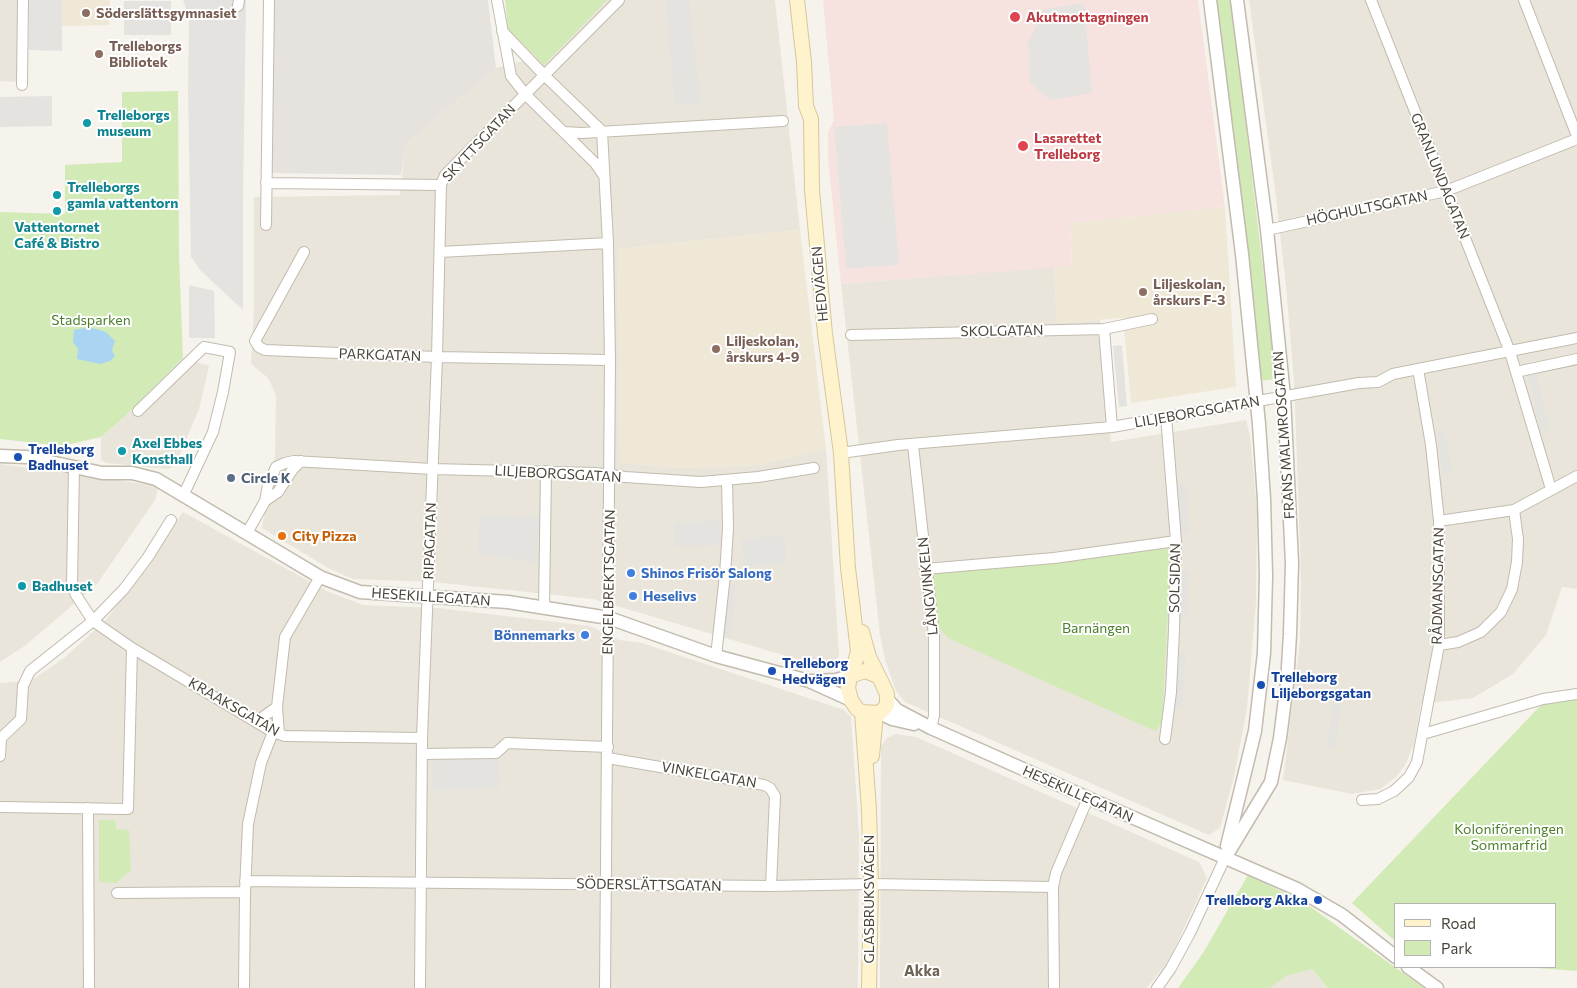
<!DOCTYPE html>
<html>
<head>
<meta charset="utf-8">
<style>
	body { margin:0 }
	#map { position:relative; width:1577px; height:988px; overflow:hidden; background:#f6f3ec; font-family:Commissioner,sans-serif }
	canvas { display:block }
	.legend { position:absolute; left:1394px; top:903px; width:162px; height:65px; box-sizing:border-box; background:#fff; border:1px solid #b7b4b0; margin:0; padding:6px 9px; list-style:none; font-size:15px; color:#4b4439 }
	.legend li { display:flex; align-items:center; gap:10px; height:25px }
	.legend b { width:25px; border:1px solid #b7b4b0 }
</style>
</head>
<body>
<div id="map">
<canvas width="1577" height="988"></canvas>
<ul class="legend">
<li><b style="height:6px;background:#fff3cd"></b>Road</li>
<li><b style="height:14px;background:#d2eab5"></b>Park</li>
</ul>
</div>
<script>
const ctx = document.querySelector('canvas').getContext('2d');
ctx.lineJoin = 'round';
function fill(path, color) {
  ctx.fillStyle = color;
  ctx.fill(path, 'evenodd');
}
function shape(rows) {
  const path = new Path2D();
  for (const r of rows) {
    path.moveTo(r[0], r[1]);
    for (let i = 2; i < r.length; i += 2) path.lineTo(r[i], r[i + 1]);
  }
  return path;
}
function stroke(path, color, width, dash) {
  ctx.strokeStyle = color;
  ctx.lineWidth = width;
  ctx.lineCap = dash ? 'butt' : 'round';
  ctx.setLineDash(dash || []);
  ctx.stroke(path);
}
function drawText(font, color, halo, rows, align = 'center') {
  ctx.font = font + ' Commissioner,sans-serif';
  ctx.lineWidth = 4;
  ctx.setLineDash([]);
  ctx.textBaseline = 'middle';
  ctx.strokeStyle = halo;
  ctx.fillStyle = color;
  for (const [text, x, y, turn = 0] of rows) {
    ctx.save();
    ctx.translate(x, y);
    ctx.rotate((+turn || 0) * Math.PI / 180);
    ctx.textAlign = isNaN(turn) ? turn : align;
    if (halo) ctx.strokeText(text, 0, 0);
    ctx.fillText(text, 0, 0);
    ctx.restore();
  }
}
const residential = shape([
	[0,0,21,0,18,82,0,81],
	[594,0,775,0,800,230,618,249,620,462,677,468,759,465,826,449,839,656,832,664,817,665,593,599,433,582,353,579,328,568,262,528,275,455,276,395,268,378,251,364,254,307,254,197,400,195,405,145,496,68,550,54],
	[1249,0,1577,0,1577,589,1562,587,1546,635,1513,674,1473,698,1421,704,1414,744,1405,765,1395,778,1380,789,1352,794,1283,780,1300,641,1301,579,1297,459,1294,381,1286,286,1276,197],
	[1054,267,1057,323,1100,320,1111,442,1246,420,1250,435,1257,511,1256,602,1247,708,1234,777,1220,828,1209,835,905,702,896,691,885,660,880,635,841,284],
	[183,358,209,366,199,409,176,464,168,469,107,463,101,460,101,437,124,417],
	[0,464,151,485,158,488,155,500,97,584,26,645,0,662],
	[183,512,327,591,363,605,438,608,590,626,619,640,642,643,844,710,851,717,859,834,858,988,0,988,0,683,32,680,64,658,106,620],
	[896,734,916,737,1199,862,1207,878,1170,959,1149,985,1146,988,880,988,881,746,887,738],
	[1312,969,1328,988,1270,988,1286,976]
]);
const industrial = shape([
	[274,0,488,0,496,68,405,145,401,175,272,173]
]);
const education = shape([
	[62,0,110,0,109,25,62,26],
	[1225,207,1236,387,1131,403,1123,318,1057,323,1054,267,1072,266,1070,223],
	[800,230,826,449,759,465,677,468,620,462,618,249]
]);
const medical = shape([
	[823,0,1198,0,1225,207,1070,223,1072,266,841,284,828,159,828,132,834,120]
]);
const green = shape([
	[505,0,607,0,544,65,508,29],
	[1217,0,1231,0,1276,379,1260,381],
	[178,91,179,256,183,358,124,417,101,437,62,446,0,439,0,212,65,214,65,165,122,162,122,92],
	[1164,548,1171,551,1162,723,1155,731,948,638,936,624,931,578,935,574,1049,564],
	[1577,698,1577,971,1523,967,1556,967,1556,904,1396,904,1396,942,1352,903,1543,703],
	[99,820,115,820,116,829,129,830,131,870,116,883,99,882],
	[1248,875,1305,903,1424,988,1328,988,1312,969,1286,976,1270,988,1178,988,1203,953]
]);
const parking = shape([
	[29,0,62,0,62,51,29,50],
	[183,0,246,0,243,200,243,310,201,271,191,257,188,91,189,17],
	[665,0,689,0,701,105,675,105],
	[124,1,171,1,171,35,124,35],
	[1084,3,1092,93,1050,100,1030,83,1028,43,1044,9],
	[52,96,52,126,0,127,0,97],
	[887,123,899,265,846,269,834,127],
	[189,285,214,291,215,338,189,338],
	[1122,345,1127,406,1119,407,1113,346],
	[1536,373,1549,429,1541,431,1528,375],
	[1446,431,1452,473,1442,474,1437,432],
	[1187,484,1189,533,1181,534,1178,485],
	[479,515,539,517,537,563,478,554],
	[721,520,721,545,675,547,674,523],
	[785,536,786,564,743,566,742,538],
	[1181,571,1189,571,1187,619,1180,618],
	[727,585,736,586,731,637,723,637],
	[1179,653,1186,654,1182,707,1175,707],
	[1335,690,1343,691,1335,749,1327,748],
	[498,757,499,789,433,790,432,758]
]);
const water = shape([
	[89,327,106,332,115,341,112,350,115,356,110,361,100,364,77,359,78,349,73,342,74,330]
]);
const minor = shape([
	[497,0,511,76,525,94,595,163,604,176],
	[1371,0,1510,352,1551,489],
	[1524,0,1577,136],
	[238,6,239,0],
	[502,31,544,75,602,131,608,243,610,360,605,988],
	[22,85,23,0],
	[564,132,582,133,783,121],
	[266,183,441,185,445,175,619,0],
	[266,225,269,0],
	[1267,230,1446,191,1577,139],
	[304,252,255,341,259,347,265,350,437,357,610,360],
	[440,252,608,243],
	[1104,329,1112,427],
	[851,335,1104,329,1152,319],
	[1516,372,1577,359],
	[138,411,204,347,230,352,223,392,213,432,183,496],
	[913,445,934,636,934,716,931,728],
	[841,453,898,445,1112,427,1359,383,1378,382,1393,374,1418,369,1577,338],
	[74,468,72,585,76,595,93,621,132,648,273,732,285,736,422,738],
	[265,501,278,492,293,469,301,461],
	[1439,521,1514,510,1577,476],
	[247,533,265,501,268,485,276,467,285,463,294,461,432,469,595,473,625,477,701,482,758,477,814,468],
	[925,569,1054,558,1176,541],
	[544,608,546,471],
	[1439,645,1458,642,1481,632,1501,612,1512,589,1517,562,1518,539,1514,510],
	[716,656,725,575,728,528,727,480],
	[256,722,277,707],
	[279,734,277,707,285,637,320,577],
	[1423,734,1543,699,1577,694],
	[1165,739,1171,692,1174,630,1176,541,1166,416],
	[422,754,496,753,507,743,608,747],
	[0,756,1,738,21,719,23,686,30,671,93,621,124,589,148,557,171,520],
	[608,758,764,785,770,788,775,796,771,886],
	[1362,800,1378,799,1394,791,1409,777,1417,762,1439,645,1439,521,1431,445,1418,369],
	[0,807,128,809,132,648],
	[88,808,89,988],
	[245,881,771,886,871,884,1053,887],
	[117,893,245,892],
	[244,988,245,892,248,824,261,763,273,732],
	[420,988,422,738,437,357,441,185],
	[1054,988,1053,887,1056,873,1088,798],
	[1157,988,1171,968,1190,933,1225,858]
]);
const tertiary = shape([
	[1210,0,1242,254,1259,424,1264,499,1266,576,1264,653,1255,731,1227,846],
	[0,456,27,457,102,473,132,473,156,479,320,577,360,592,508,602,609,618,716,656,809,681,851,700],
	[811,681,836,680,850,676],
	[887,699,897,710,931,728,1088,798,1297,889,1342,915,1396,957],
	[880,713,892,719,914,724],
	[1225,858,1271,782,1280,738,1287,683,1290,634,1292,563,1284,396,1267,230,1237,0],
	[1408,967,1437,988]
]);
const secondary = shape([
	[797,0,804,62,806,106,811,119,812,190,825,334,841,453,848,568,858,651,852,674],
	[862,632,869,657,881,681,887,694,887,705,880,713,862,712,857,709,851,700,848,688,850,676,865,671,878,676],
	[862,712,869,810,871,884,869,988],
	[872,756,876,714]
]);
const markers = [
	[86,13,5,"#8d6e63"],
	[1015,17,6,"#e0444e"],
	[99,54,5,"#8d6e63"],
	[87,123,5,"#0f9aa8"],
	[1023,146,6,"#e0444e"],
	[57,195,5,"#0f9aa8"],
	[57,211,5,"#0f9aa8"],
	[1143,292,5,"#8d6e63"],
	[716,349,5,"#8d6e63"],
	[122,451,5,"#0f9aa8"],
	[18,457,5,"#1a4fb4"],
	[231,478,5,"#5c6f8a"],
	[282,536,5,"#e8710a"],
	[631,573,5,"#3f7fe0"],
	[22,586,5,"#0f9aa8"],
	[633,596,5,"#3f7fe0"],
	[585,635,5,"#3f7fe0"],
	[772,671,5,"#1a4fb4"],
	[1261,685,5,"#1a4fb4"],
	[1318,900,5,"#1a4fb4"]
];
const educationNames = [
	["Söderslättsgymnasiet",96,13],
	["Trelleborgs",109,46],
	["Bibliotek",109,62],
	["Liljeskolan,",1153,284],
	["årskurs F-3",1153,300],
	["Liljeskolan,",726,341],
	["årskurs 4-9",726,357]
];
const healthNames = [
	["Akutmottagningen",1026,17],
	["Lasarettet",1034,138],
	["Trelleborg",1034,154]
];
const cultureNames = [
	["Trelleborgs",97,115],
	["museum",97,131],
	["Trelleborgs",67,187],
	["gamla vattentorn",67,203],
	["Vattentornet",57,227,"center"],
	["Café & Bistro",57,243,"center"],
	["Axel Ebbes",132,443],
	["Konsthall",132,459],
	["Badhuset",32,586]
];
const streetNames = [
	["SKYTTSGATAN",479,143,-47],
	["GRANLUNDAGATAN",1440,176,68],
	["HÖGHULTSGATAN",1367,208,-12],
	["HEDVÄGEN",820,284,-95],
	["SKOLGATAN",1002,331,-1],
	["PARKGATAN",380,355,2],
	["LILJEBORGSGATAN",1197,412,-10],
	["FRANS MALMROSGATAN",1284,435,-94],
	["LILJEBORGSGATAN",558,474,3],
	["RIPAGATAN",430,541,-88],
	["SOLSIDAN",1175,578,-89],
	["ENGELBREKTSGATAN",609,582,-89],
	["LÅNGVINKELN",928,586,-96],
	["RÅDMANSGATAN",1438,586,-89],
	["HESEKILLEGATAN",431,597,4],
	["KRAAKSGATAN",234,707,30],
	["VINKELGATAN",709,775,10],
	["HESEKILLEGATAN",1078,794,24],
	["SÖDERSLÄTTSGATAN",649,885,1],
	["GLASBRUKSVÄGEN",869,899,-90]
];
const parkNames = [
	["Stadsparken",91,320],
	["Barnängen",1096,628],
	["Koloniföreningen",1509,829],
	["Sommarfrid",1509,845]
];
const transitNames = [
	["Trelleborg",28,449],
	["Badhuset",28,465],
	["Trelleborg",782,663],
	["Hedvägen",782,679],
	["Trelleborg",1271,677],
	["Liljeborgsgatan",1271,693],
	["Trelleborg Akka",1308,900,"right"]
];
const serviceNames = [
	["Circle K",241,478]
];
const foodNames = [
	["City Pizza",292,536]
];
const shopNames = [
	["Shinos Frisör Salong",641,573],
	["Heselivs",643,596],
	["Bönnemarks",575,635,"right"]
];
const neighbourhoodNames = [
	["Akka",922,971]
];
fill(residential, '#eae5da');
fill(industrial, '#e6e2dd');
fill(education, '#efe8d6');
fill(medical, '#f6e3e0');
fill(green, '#d2eab5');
fill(parking, '#e5e3e0');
fill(water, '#a9d4f2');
stroke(minor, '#c2bbae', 12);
stroke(tertiary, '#c2bbae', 15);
stroke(secondary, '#d6c79b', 16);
stroke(minor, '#fff', 10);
stroke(tertiary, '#fff', 12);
stroke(secondary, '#fff3cd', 14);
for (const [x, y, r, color] of markers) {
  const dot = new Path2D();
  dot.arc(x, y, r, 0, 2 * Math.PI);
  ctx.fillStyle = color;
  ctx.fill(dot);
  stroke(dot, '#fff', 2);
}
drawText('bold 14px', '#785e54', '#fff', educationNames, 'left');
drawText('bold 14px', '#be3a42', '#fff', healthNames, 'left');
drawText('bold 14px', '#0d838f', '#fff', cultureNames, 'left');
drawText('14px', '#4b4439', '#fff', streetNames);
drawText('14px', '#4a7f2a', '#fff', parkNames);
drawText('bold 14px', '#164399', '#fff', transitNames, 'left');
drawText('bold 14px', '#4e5e75', '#fff', serviceNames, 'left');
drawText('bold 14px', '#c56008', '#fff', foodNames, 'left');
drawText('bold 14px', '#366cbe', '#fff', shopNames, 'left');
drawText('bold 15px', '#6e6250', '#fff', neighbourhoodNames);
</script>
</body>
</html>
